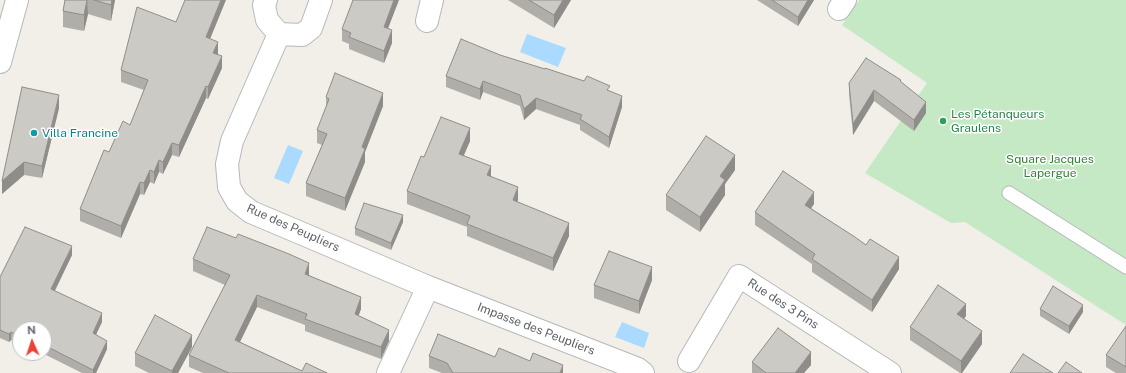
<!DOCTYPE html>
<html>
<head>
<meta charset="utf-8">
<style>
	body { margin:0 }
	#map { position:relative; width:1126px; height:373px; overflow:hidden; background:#f1efe8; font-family:"Public Sans",sans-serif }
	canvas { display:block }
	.north { position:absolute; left:12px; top:321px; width:40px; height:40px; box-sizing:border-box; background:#fff; border:1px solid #bfc1c3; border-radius:50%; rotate:357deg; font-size:11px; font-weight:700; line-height:16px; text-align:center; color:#5f6368 }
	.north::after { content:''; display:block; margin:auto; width:14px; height:18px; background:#ea4335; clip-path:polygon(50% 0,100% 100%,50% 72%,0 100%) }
</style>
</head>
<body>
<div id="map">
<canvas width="1126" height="373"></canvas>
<div class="north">N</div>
</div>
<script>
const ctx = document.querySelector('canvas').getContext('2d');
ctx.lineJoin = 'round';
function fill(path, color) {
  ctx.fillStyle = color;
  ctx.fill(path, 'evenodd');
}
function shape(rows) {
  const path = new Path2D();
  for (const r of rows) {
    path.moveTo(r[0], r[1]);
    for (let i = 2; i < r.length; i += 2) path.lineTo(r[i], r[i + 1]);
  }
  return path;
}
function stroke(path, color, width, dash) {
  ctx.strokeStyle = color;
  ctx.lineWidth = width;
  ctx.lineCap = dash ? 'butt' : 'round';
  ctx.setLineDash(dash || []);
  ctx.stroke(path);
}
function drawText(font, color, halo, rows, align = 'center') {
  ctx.font = font + ' "Public Sans",sans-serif';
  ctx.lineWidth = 3;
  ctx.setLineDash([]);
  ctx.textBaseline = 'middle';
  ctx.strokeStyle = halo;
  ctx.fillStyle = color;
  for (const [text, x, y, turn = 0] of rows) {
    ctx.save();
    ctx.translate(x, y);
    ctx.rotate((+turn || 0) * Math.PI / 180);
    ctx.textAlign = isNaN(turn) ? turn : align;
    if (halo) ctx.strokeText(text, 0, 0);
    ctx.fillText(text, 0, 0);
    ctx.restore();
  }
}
const green = shape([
	[859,0,1126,0,1126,325,965,222,951,223,865,173,927,83,842,25]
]);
const water = shape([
	[527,34,566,48,558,67,520,52],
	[288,145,303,151,289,184,274,178],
	[622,322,649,333,644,348,615,337]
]);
const service = shape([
	[1009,193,1126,267]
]);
const minor = shape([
	[266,0,264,5,267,20,279,34,302,35,311,28,321,0],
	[839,9,845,0],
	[427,21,432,0],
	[279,34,232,141,227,164,229,187,237,201,251,212,428,287,388,373],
	[0,62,17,0],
	[428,287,638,369,643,373],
	[689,361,739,276,890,373]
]);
const wall = shape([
	[65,0,115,0,111,21,88,14,84,31,63,27,63,11],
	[508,0,571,0,554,28],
	[757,0,814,0,798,26],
	[342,29,392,43,384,63,349,49,349,44,342,41],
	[210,38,218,54,217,55,222,68,208,99,206,98,179,157,172,155,163,174,159,172,154,184,150,182,144,195,140,194,121,238,80,221,80,209,109,152,130,125,144,90,121,82,121,70],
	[500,55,610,91,622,107,609,148,580,130,580,125,536,109,524,120,520,106,483,92,480,100,446,87,446,76],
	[901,82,926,113,914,131,874,101,853,135,849,94,849,83],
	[326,97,383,106,365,152,365,162,345,211,306,196,306,183,322,145,317,143,317,130,326,108],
	[59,108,42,178,24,175,2,194],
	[470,141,464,155,491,177,518,200,517,202,569,236,553,271,467,236,467,227,407,204,407,191,424,157],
	[735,170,725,184,725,195,700,232,666,210,666,195],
	[814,204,811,208,899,269,872,312,812,272,812,264,755,225,755,212],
	[403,222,391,250,355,235,355,228],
	[72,255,55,291,102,322,96,334,107,349,96,373,82,373,42,353,44,353,44,329,20,329,20,344,11,340,9,342,0,338,0,277],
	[193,259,309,275,361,309,358,316,389,341,381,359,305,331,305,325,257,307,240,342,302,371,327,373,203,373,189,367,189,355,225,285,193,271],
	[652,280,639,314,594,298,594,285],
	[1040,309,1083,312,1069,334,1040,316],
	[966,316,964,319,982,344,962,373,960,373,910,340,910,327],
	[1126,326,1126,373,1116,373,1106,367,1106,355],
	[192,347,178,373,149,373,135,366,135,353],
	[429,356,495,357,530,361,563,373,442,373,429,368],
	[752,362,811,365,804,373,752,373]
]);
const shadedWall = shape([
	[87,0,88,14,84,31,84,15],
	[112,0,115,0,111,21,111,5],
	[221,0,226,0,206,49,206,37],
	[394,0,399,0,384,39,384,27],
	[563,0,571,0,554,28,554,15],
	[808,0,814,0,798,26,798,17],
	[392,30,392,43,384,63,384,51],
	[218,42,218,54,213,65,213,53],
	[222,56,222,68,208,99,208,87],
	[483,81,483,92,480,100,480,89],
	[206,86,206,98,179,157,179,145],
	[874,90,874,101,853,135,853,124],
	[383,93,383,106,365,152,365,162,345,211,345,198,362,147],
	[59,95,59,108,42,178,42,166],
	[622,96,622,107,609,148,609,137],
	[536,98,536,109,524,120,524,109],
	[926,102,926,113,914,131,914,120],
	[470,128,470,141,459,166,459,154],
	[172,143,172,155,163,174,163,162],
	[735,155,735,170,725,184,725,195,700,232,700,217,720,176],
	[159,160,159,172,154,184,154,172],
	[24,162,24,175,2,194,2,181],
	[491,166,491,179,487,175],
	[150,170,150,182,144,195,144,183],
	[140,182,140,194,121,238,121,226],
	[518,187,518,200,513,213,513,200],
	[814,192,814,204,805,217,805,205],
	[403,215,403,222,391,250,391,243],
	[569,223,569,236,553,271,553,258],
	[72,246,72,255,51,298,51,289],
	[899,257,899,269,872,312,872,300],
	[309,263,309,275,305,286,305,274],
	[652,267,652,280,639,314,639,301],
	[257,295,257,307,235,352,235,340],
	[361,297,361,309,355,326,355,314],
	[966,304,966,316,957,327,957,314],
	[1083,305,1083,312,1069,334,1069,326],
	[102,313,102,322,93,341,93,333],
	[389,330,389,341,381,359,381,347],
	[982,331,982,344,962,373,961,373,961,361],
	[11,332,11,340,9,342,9,334],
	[192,335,192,347,178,373,172,373,172,371],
	[107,341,107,349,96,373,93,373,93,370],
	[811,352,811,365,804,373,795,373],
	[563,365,563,373,560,373]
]);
const building = shape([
	[65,0,87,0,84,15,63,11,65,0],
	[94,0,112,0,111,5,94,0],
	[185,0,221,0,206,37,218,42,213,53,222,56,208,87,206,86,179,145,172,143,163,162,159,160,154,172,150,170,144,183,140,182,121,226,80,209,104,150,109,152,123,121,130,125,148,80,121,70,137,7,176,22,185,0],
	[353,0,394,0,384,27,392,30,384,51,349,37,351,33,342,29,353,0],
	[529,0,563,0,554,15,529,0],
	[772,0,808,0,798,17,772,0],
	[461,39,500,55,545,69,545,68,584,81,587,76,610,86,607,90,622,96,609,137,580,119,582,115,536,98,524,109,520,95,483,81,480,89,446,76,461,39],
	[866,58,901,80,900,81,926,102,914,120,874,90,853,124,849,83,866,58],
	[335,73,383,93,362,147,365,149,345,198,306,183,327,134,317,130,329,99,326,97,335,73],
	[22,87,59,95,42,166,24,162,2,181,22,87],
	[441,117,470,128,459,154,491,166,487,175,518,187,513,200,569,223,553,258,467,224,470,216,407,191,421,156,424,157,441,117],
	[706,136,735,155,720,176,725,180,700,217,666,195,706,136],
	[783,171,814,192,805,205,855,237,866,245,870,239,899,257,872,300,812,259,815,254,755,212,783,171],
	[364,203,403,215,391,243,355,228,364,203],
	[25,227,72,246,51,289,102,313,93,333,107,341,93,370,44,345,44,329,20,329,20,336,11,332,9,334,0,330,0,277,25,227],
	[207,227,236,238,238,234,289,254,309,263,305,274,361,297,355,314,389,330,381,347,305,319,307,314,257,295,235,340,302,371,306,363,327,373,229,373,189,355,230,275,193,259,207,227],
	[609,251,652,267,639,301,594,285,609,251],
	[938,285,966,304,957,314,982,331,961,361,910,327,938,285],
	[1053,286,1083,305,1069,326,1040,309,1053,286],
	[155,315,192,335,172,371,135,353,155,315],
	[1126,326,1126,367,1106,355,1126,326],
	[778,328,811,352,795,373,766,373,752,362,778,328],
	[438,334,495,357,499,348,530,361,533,353,563,365,560,373,453,373,447,363,429,356,438,334],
	[1023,354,1053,373,1010,373,1023,354],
	[1066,362,1082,373,1058,373,1066,362]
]);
const markers = [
	[943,121,4,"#2e9e5b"],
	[34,133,4,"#0f9aa8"]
];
const leisureNames = [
	["Les Pétanqueurs",951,114],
	["Graulens",951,128]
];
const cultureNames = [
	["Villa Francine",42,133]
];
const parkNames = [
	["Square Jacques",1050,159],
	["Lapergue",1050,173]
];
const streetNames = [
	["Rue des Peupliers",293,228,24],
	["Rue des 3 Pins",783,304,33],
	["Impasse des Peupliers",536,329,21]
];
fill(green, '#c5e8c5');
fill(water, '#aadaff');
stroke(service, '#b5b8bc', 15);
stroke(minor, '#b5b8bc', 24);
stroke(service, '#fff', 13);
stroke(minor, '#fff', 22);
fill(wall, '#afaea9');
fill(shadedWall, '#8f8d8a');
fill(building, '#cccac5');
stroke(building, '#8f8d8a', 1);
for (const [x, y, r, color] of markers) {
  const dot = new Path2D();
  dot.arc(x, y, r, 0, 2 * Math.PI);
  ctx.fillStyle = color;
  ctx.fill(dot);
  stroke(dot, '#fff', 1.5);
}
drawText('12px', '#27864d', '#fff', leisureNames, 'left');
drawText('12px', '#0d838f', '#fff', cultureNames, 'left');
drawText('12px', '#348238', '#fff', parkNames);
drawText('12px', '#5f6368', '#fff', streetNames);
</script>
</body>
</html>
